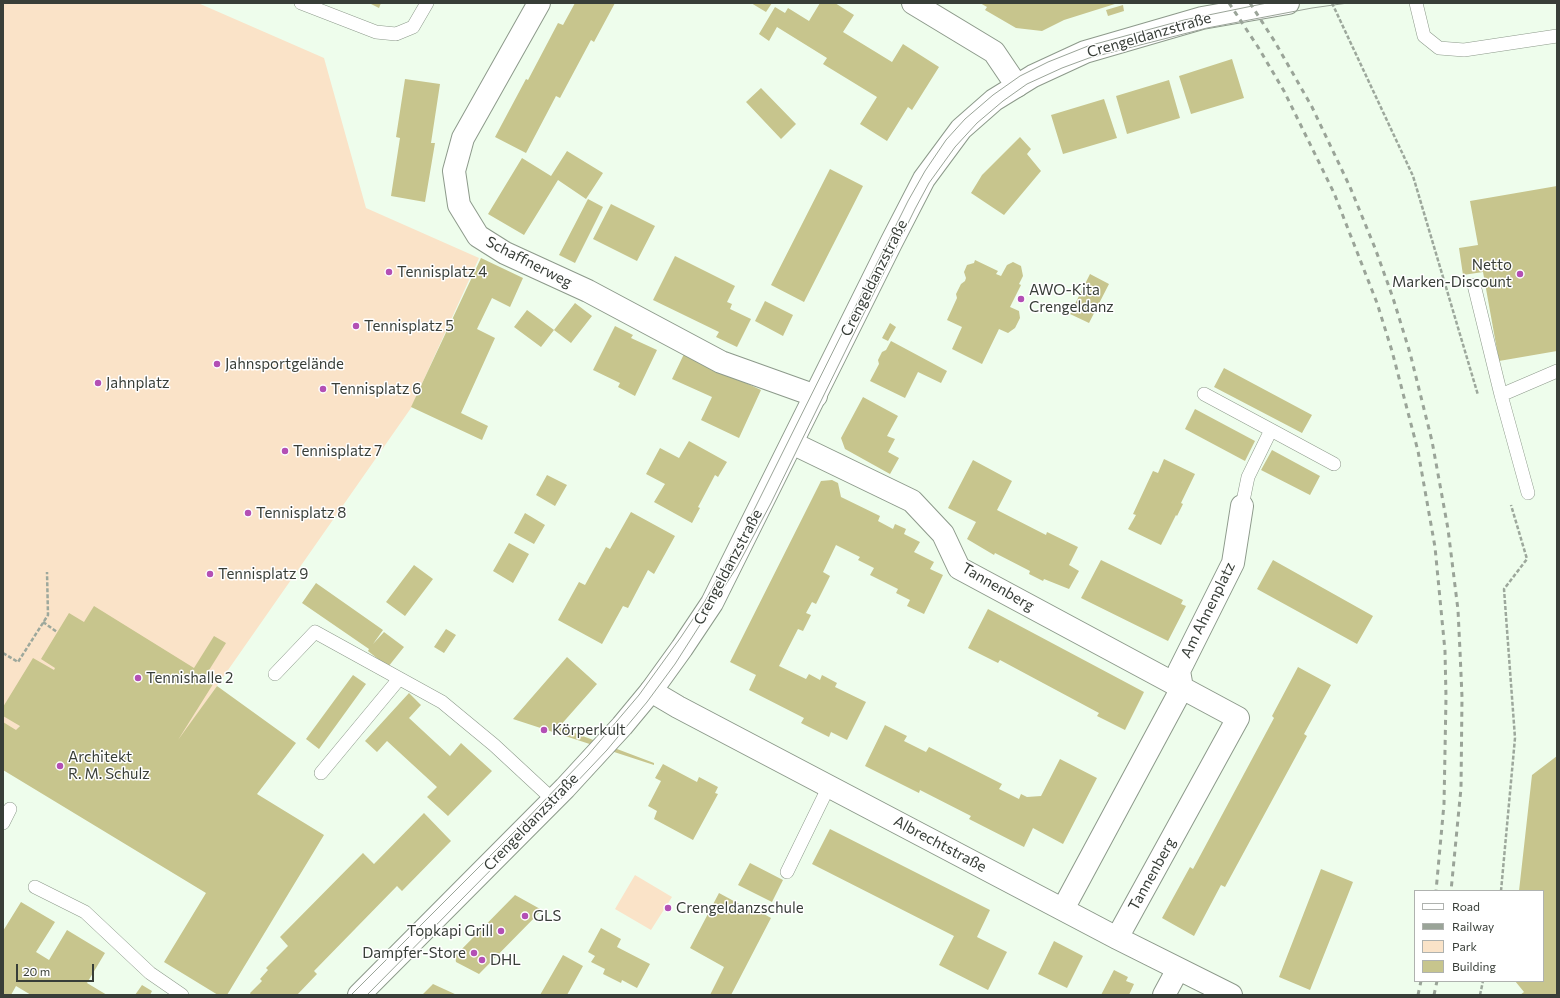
<!DOCTYPE html>
<html>
<head>
<meta charset="utf-8">
<style>
	body { margin:0 }
	#map { position:relative; width:1560px; height:998px; overflow:hidden; background:#eefdec; font-family:Commissioner,sans-serif }
	canvas { display:block }
	.frame { position:absolute; inset:0; border:4px solid #383e38; pointer-events:none }
	.legend { position:absolute; left:1414px; top:890px; width:130px; height:92px; box-sizing:border-box; background:#fff; border:1px solid #afb2af; margin:0; padding:5px 7px; list-style:none; font-size:12px; color:#383e38 }
	.legend li { display:flex; align-items:center; gap:8px; height:20px }
	.legend b { width:20px; border:1px solid #afb2af }
	.scale { position:absolute; left:16px; top:964px; width:78px; height:18px; box-sizing:border-box; border:2px solid #383e38; border-top:0; padding-left:5px; font-size:12px; line-height:14px; white-space:nowrap; color:#383e38; -webkit-text-stroke:3px #fff; paint-order:stroke }
</style>
</head>
<body>
<div id="map">
<canvas width="1560" height="998"></canvas>
<div class="frame"></div>
<ul class="legend">
<li><b style="height:5px;background:#fff"></b>Road</li>
<li><b style="height:5px;background:#9aa498"></b>Railway</li>
<li><b style="height:11px;background:#fae3c8"></b>Park</li>
<li><b style="height:11px;background:#c7c58d"></b>Building</li>
</ul>
<div class="scale">20 m</div>
</div>
<script>
const ctx = document.querySelector('canvas').getContext('2d');
ctx.lineJoin = 'round';
function fill(path, color) {
  ctx.fillStyle = color;
  ctx.fill(path, 'evenodd');
}
function shape(rows) {
  const path = new Path2D();
  for (const r of rows) {
    path.moveTo(r[0], r[1]);
    for (let i = 2; i < r.length; i += 2) path.lineTo(r[i], r[i + 1]);
  }
  return path;
}
function stroke(path, color, width, dash) {
  ctx.strokeStyle = color;
  ctx.lineWidth = width;
  ctx.lineCap = dash ? 'butt' : 'round';
  ctx.setLineDash(dash || []);
  ctx.stroke(path);
}
function drawText(font, color, halo, rows, align = 'center') {
  ctx.font = font + ' Commissioner,sans-serif';
  ctx.lineWidth = 3;
  ctx.setLineDash([]);
  ctx.textBaseline = 'middle';
  ctx.strokeStyle = halo;
  ctx.fillStyle = color;
  for (const [text, x, y, turn = 0] of rows) {
    ctx.save();
    ctx.translate(x, y);
    ctx.rotate((+turn || 0) * Math.PI / 180);
    ctx.textAlign = isNaN(turn) ? turn : align;
    if (halo) ctx.strokeText(text, 0, 0);
    ctx.fillText(text, 0, 0);
    ctx.restore();
  }
}
const green = shape([
	[3,3,198,3,324,58,366,208,479,258,411,408,175,746,54,670,3,753],
	[635,875,672,897,651,930,615,909]
]);
const building = shape([
	[369,3,381,3,379,8],
	[575,3,615,3,594,42,591,40,560,98,556,96,526,153,495,137,526,79,528,80,558,23,563,25],
	[751,3,772,3,766,12],
	[820,3,835,3,854,15,843,32,892,62,903,44,939,67,912,110,908,107,887,141,860,124,877,97,823,64,827,58,777,27,769,41,759,34,775,7,785,13,788,8,809,21],
	[980,3,1118,3,1064,20,1042,31,1016,28,985,10,987,7],
	[1123,5,1124,11,1108,16,1106,10],
	[1232,59,1244,98,1191,114,1179,76],
	[405,79,440,84,431,143,435,143,425,202,391,196,400,138,396,137],
	[1169,80,1180,118,1127,134,1116,96],
	[761,88,796,124,781,139,746,102],
	[1104,99,1117,138,1063,154,1051,115],
	[1020,137,1031,149,1027,154,1041,171,1004,215,971,193,982,175],
	[567,151,603,173,586,199,558,180,524,235,488,214,522,158,551,176],
	[830,169,863,186,804,302,771,285],
	[1557,186,1557,351,1499,361,1483,272,1463,275,1459,248,1478,245,1470,201],
	[588,199,603,207,575,263,559,255],
	[611,204,655,226,637,261,593,239],
	[675,256,735,286,727,302,732,304,730,309,751,319,737,347,716,337,719,332,653,300],
	[481,258,523,278,510,307,492,298,477,329,495,338,461,413,488,426,482,440,411,407],
	[975,260,998,271,996,274,1001,276,1007,265,1013,262,1021,266,1023,276,1019,284,1021,285,1010,307,1019,311,1020,318,1015,328,1008,333,999,329,982,364,952,349,962,327,947,320,957,298,956,294,961,284,965,281,966,278,964,272,967,265,974,263],
	[1090,274,1109,284,1089,323,1070,314],
	[765,301,793,315,783,336,755,321],
	[575,303,592,316,571,343,554,330],
	[527,310,554,330,541,347,514,327],
	[890,323,896,327,888,341,882,338],
	[615,326,633,335,631,338,657,350,635,396,618,387,620,383,593,370],
	[891,341,947,371,941,383,918,372,905,398,870,381,879,364,878,360,882,352,886,350],
	[684,354,761,390,739,438,701,420,712,397,672,379],
	[1224,368,1312,415,1302,433,1214,387],
	[863,397,898,416,887,436,895,439,888,452,899,458,890,474,845,449,841,438],
	[1195,409,1255,441,1245,461,1185,429],
	[689,441,727,462,718,477,715,475,698,507,700,508,692,523,654,502,665,484,646,474,660,448,679,458],
	[1272,450,1320,476,1310,495,1261,470],
	[1164,459,1195,474,1181,503,1183,504,1177,516,1176,515,1161,545,1128,529,1136,515,1133,514,1153,471,1158,473],
	[973,460,1012,481,997,510,1046,535,1047,532,1078,547,1069,565,1079,571,1069,589,1044,579,1043,581,1029,574,1030,571,995,553,994,555,967,539,976,522,948,508],
	[547,475,567,485,555,506,536,495],
	[832,480,838,483,841,497,880,516,878,521,893,529,895,524,906,529,904,534,920,542,914,552,934,562,930,569,943,575,924,614,907,606,910,600,896,593,898,589,870,575,874,568,858,560,860,557,836,545,823,572,830,576,816,604,812,602,806,613,811,615,803,631,798,629,779,666,806,679,809,674,820,680,822,675,837,683,835,687,866,702,847,740,831,732,829,737,801,723,804,718,749,690,756,675,730,662,821,481],
	[631,512,675,536,654,574,648,570,628,608,623,606,602,644,558,620,579,582,585,585,606,547,610,549],
	[525,513,545,525,534,544,514,533],
	[509,543,529,554,513,583,493,571],
	[1101,560,1183,600,1181,604,1186,606,1168,641,1081,598],
	[1273,560,1373,616,1357,644,1257,589],
	[414,565,433,579,405,616,386,602],
	[316,583,383,630,373,644,384,632,404,647,388,667,368,651,369,649,302,603],
	[94,606,194,668,214,636,226,643,206,675,215,681,178,740,217,686,296,743,257,794,324,835,227,995,218,995,164,962,206,893,3,770,3,722,16,730,20,726,3,716,3,707,33,658,54,670,55,668,41,659,69,613,84,622],
	[988,609,1144,692,1125,730,1097,716,1099,713,1000,660,998,663,968,648],
	[446,629,456,635,444,653,434,647],
	[567,657,597,684,559,727,654,763,654,765,513,719],
	[1298,667,1331,685,1304,734,1307,736,1225,887,1221,885,1194,936,1162,918,1190,867,1193,869,1274,718,1272,716],
	[353,675,366,684,319,749,306,739],
	[409,693,421,705,409,718,450,756,461,743,492,771,448,816,427,797,437,787,387,741,377,752,365,741],
	[885,725,907,736,904,741,926,752,929,747,939,752,1002,784,999,789,1019,799,1021,794,1027,797,1041,796,1060,759,1097,778,1063,844,1033,828,1024,847,969,819,971,816,920,790,919,793,865,766],
	[1557,756,1557,995,1520,995,1524,992,1515,981,1543,981,1543,891,1519,891,1532,775],
	[663,764,697,782,699,777,718,787,715,793,718,794,693,840,654,819,657,811,648,806,661,781,655,778],
	[424,813,451,841,402,891,397,886,314,971,317,974,297,995,251,995,250,993,262,981,260,979,268,970,266,968,288,946,280,937,363,853,374,864],
	[830,829,990,910,977,937,1007,952,988,990,939,965,954,936,812,864],
	[750,863,783,880,772,902,738,885],
	[1321,869,1353,882,1310,990,1279,977],
	[719,893,754,912,755,909,771,918,731,995,710,995,724,967,690,948],
	[515,895,542,910,479,974,456,962,455,956],
	[21,902,55,922,36,952,49,960,67,930,105,953,87,983,107,995,31,995,16,986,11,995,3,995,3,931],
	[601,928,621,939,617,947,650,964,637,988,622,980,621,983,603,974,605,969,591,962,595,956,588,952],
	[1054,941,1083,956,1067,988,1038,974],
	[563,955,583,966,567,995,540,995],
	[1114,970,1128,977,1126,981,1134,984,1129,995,1101,995],
	[433,984,457,995,422,995],
	[142,985,152,991,150,995,135,995]
]);
const path = shape([
	[1332,3,1413,176,1478,395],
	[43,622,57,632],
	[3,653,18,662,48,615,47,572],
	[1501,891,1515,738,1504,589,1527,559,1511,505],
	[1480,995,1483,981]
]);
const service = shape([
	[301,3,376,32,396,34,413,27,427,3],
	[1416,3,1424,36,1439,48,1464,50,1557,36],
	[1474,285,1501,395,1557,371],
	[1204,394,1271,430],
	[1501,395,1528,493],
	[1242,506,1248,477,1271,430,1334,464],
	[275,674,315,632,442,702,494,745,549,796,552,801],
	[321,773,399,679],
	[3,823,10,809],
	[787,872,829,786],
	[35,887,85,912,150,973,182,995]
]);
const minor = shape([
	[539,3,463,138,454,171,459,205,478,236,505,253,588,291,721,362,816,396],
	[913,3,994,52,1017,86],
	[792,443,912,501,943,534,959,568,1238,718,1117,938],
	[651,691,678,707,1117,938,1231,995],
	[1063,909,1182,688,1179,671,1233,563,1242,506],
	[1164,995,1178,969]
]);
const secondary = shape([
	[359,995,565,788,622,726,651,691,682,648,712,603,891,243,924,179,961,129,994,100,1033,76,1085,52,1202,18,1288,3]
]);
const tram = shape([
	[351,995,518,828,588,755,639,695,681,637,705,601,741,536,908,201,925,171,946,140,965,119,993,95,1020,76,1048,62,1088,46,1184,20,1267,3],
	[367,995,555,805,607,750,647,702,675,664,737,567,771,503,915,209,929,183,955,147,977,123,1003,101,1027,84,1062,68,1089,58,1207,28,1312,8,1348,3]
]);
const rail = shape([
	[1229,3,1258,47,1284,91,1334,193,1377,303,1392,351,1418,451,1435,547,1445,651,1446,697,1444,804,1436,891],
	[1250,3,1275,42,1312,107,1350,187,1375,248,1393,298,1410,353,1432,441,1448,529,1458,610,1460,651,1462,697,1461,788,1451,891],
	[1418,995,1421,981],
	[1434,995,1437,981]
]);
const markers = [
	[389,272,4,"#b34fb5"],
	[1520,274,4,"#b34fb5"],
	[1021,299,4,"#b34fb5"],
	[356,326,4,"#b34fb5"],
	[217,364,4,"#b34fb5"],
	[98,383,4,"#b34fb5"],
	[323,389,4,"#b34fb5"],
	[285,451,4,"#b34fb5"],
	[248,513,4,"#b34fb5"],
	[210,574,4,"#b34fb5"],
	[138,678,4,"#b34fb5"],
	[544,730,4,"#b34fb5"],
	[60,766,4,"#b34fb5"],
	[668,908,4,"#b34fb5"],
	[525,916,4,"#b34fb5"],
	[501,931,4,"#b34fb5"],
	[474,953,4,"#b34fb5"],
	[482,960,4,"#b34fb5"]
];
const streetNames = [
	["Crengeldanzstraße",1149,35,-16],
	["Schaffnerweg",529,262,27],
	["Crengeldanzstraße",874,278,-63],
	["Crengeldanzstraße",728,567,-62],
	["Tannenberg",998,587,30],
	["Am Ahnenplatz",1208,610,-64],
	["Crengeldanzstraße",531,822,-46],
	["Albrechtstraße",940,844,28],
	["Tannenberg",1152,874,-61]
];
const poiNames = [
	["Netto",1512,265,"right"],
	["Marken-Discount",1512,282,"right"],
	["Tennisplatz 4",397,272],
	["AWO-Kita",1029,290],
	["Crengeldanz",1029,307],
	["Tennisplatz 5",364,326],
	["Jahnsportgelände",225,364],
	["Jahnplatz",106,383],
	["Tennisplatz 6",331,389],
	["Tennisplatz 7",293,451],
	["Tennisplatz 8",256,513],
	["Tennisplatz 9",218,574],
	["Tennishalle 2",146,678],
	["Körperkult",552,730],
	["Architekt",68,757],
	["R. M. Schulz",68,774],
	["Crengeldanzschule",676,908],
	["GLS",533,916],
	["Topkapi Grill",493,931,"right"],
	["Dampfer-Store",466,953,"right"],
	["DHL",490,960]
];
fill(green, '#fae3c8');
fill(building, '#c7c58d');
stroke(service, '#8d9a8b', 14);
stroke(minor, '#8d9a8b', 24);
stroke(secondary, '#8d9a8b', 24);
stroke(path, '#9da89c', 2.5, [4, 2]);
stroke(service, '#fff', 13);
stroke(minor, '#fff', 22);
stroke(secondary, '#fff', 22);
stroke(tram, '#9aa498', 1);
stroke(rail, '#9aa498', 3, [5, 5]);
for (const [x, y, r, color] of markers) {
  const dot = new Path2D();
  dot.arc(x, y, r, 0, 2 * Math.PI);
  ctx.fillStyle = color;
  ctx.fill(dot);
  stroke(dot, '#fff', 1.5);
}
drawText('15px', '#383e38', '#fff', streetNames);
drawText('15px', '#383e38', '#fff', poiNames, 'left');
</script>
</body>
</html>
